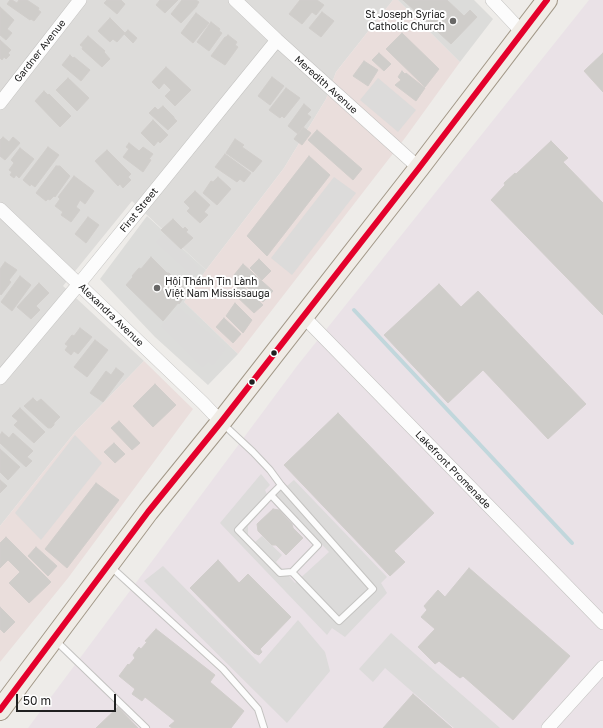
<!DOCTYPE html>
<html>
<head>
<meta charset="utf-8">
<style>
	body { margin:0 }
	#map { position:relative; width:603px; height:728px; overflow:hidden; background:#eeece9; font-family:"Golos Text",sans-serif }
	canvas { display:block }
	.scale { position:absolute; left:16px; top:694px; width:100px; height:18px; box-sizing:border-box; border:2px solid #202020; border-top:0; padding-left:5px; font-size:12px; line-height:14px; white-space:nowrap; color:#202020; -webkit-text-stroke:3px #fff; paint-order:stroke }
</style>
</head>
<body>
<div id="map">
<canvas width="603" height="728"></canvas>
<div class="scale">50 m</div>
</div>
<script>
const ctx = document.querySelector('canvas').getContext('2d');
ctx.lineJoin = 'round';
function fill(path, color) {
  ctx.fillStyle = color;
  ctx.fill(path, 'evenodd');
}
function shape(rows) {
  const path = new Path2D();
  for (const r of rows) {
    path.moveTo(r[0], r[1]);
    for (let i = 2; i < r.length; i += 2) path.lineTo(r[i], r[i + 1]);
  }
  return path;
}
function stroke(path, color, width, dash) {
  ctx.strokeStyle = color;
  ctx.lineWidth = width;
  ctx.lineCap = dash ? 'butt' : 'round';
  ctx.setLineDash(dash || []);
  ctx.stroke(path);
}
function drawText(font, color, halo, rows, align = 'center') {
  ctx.font = font + ' "Golos Text",sans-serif';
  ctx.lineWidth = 4;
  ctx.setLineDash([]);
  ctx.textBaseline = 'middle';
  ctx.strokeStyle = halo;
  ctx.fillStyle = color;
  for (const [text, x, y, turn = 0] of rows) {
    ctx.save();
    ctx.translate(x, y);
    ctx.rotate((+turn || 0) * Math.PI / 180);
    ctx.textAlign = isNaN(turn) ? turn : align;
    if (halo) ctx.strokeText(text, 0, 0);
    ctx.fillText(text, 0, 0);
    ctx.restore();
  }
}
const residential = shape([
	[0,0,393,0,336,72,326,99,284,168,206,270,132,201,63,286,144,361,75,432,0,526]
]);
const commercial = shape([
	[393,0,398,0,460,62,405,138,238,354,184,302,206,270,284,168,326,99,336,72],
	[144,361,193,409,68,578,0,662,0,526,75,432]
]);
const industrial = shape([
	[589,0,603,0,603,728,28,728,297,366]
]);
const religious = shape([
	[398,0,474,0,493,19,460,62],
	[147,216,206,270,184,302,238,354,208,385,155,337,100,279]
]);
const parking = shape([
	[378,78,416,110,398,132,360,100],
	[334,177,356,193,292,275,271,258],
	[164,235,199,268,192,275,156,242],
	[179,308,226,348,213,365,208,361,202,368,161,327],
	[75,435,102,463,41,540,15,513],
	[261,474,270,485,265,490,270,501,248,526,248,537,254,543,262,536,282,555,276,562,295,583,329,552,272,492,281,485,287,486,294,480,387,577,381,583,387,593,345,637,332,628,327,635,220,523],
	[163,566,260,664,298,620,325,652,330,671,287,723,144,581],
	[391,633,500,728,454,728,385,668,373,682,359,669]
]);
const stream = shape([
	[354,310,572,543]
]);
const building = shape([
	[10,0,12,0,17,3,19,0,27,0,39,8,38,10,41,12,34,21,31,19,30,20,7,4,10,0],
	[107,0,121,0,125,4,117,14,104,3,107,0],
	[160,0,178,0,165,13,156,5,160,0],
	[182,0,196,0,199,2,197,5,197,6,181,23,171,14,182,0],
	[300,0,317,0,324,5,316,15,312,12,302,24,289,14,300,0],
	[403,0,447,0,464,16,470,10,477,17,451,44,403,0],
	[0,7,14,20,7,29,12,33,6,40,0,35,0,7],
	[322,12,334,21,321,37,309,28,322,12],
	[196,13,209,23,193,43,181,33,196,13],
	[110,18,125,33,117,42,113,39,110,42,98,31,110,18],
	[211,22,220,29,219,31,222,33,209,51,197,42,211,22],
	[128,30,137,38,133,43,124,34,128,30],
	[402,33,439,69,425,87,386,49,402,33],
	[228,35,237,42,235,45,238,47,225,65,211,56,225,37,226,37,228,35],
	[88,36,105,51,104,52,110,59,102,67,82,49,83,47,80,45,88,36],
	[0,40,11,50,8,53,10,55,6,59,4,57,2,60,0,58,0,40],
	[379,53,391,64,384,71,372,60,379,53],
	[603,53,603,92,584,71,603,53],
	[70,55,73,58,74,57,90,70,81,81,62,65,70,55],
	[364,61,378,70,368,86,353,76,364,61],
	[166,67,191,90,175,106,165,96,171,90,164,83,159,89,152,82,166,67],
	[402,71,405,74,406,73,425,88,416,101,395,85,401,80,398,77,402,71],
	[272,77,284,86,270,105,258,96,272,77],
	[68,78,89,98,77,111,56,90,68,78],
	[286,88,300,98,284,118,282,116,280,118,269,110,286,88],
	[44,91,48,95,49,94,71,116,60,127,35,101,44,91],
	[304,104,311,110,307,114,311,117,298,134,288,126,304,104],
	[163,106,174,117,174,118,177,121,168,130,149,113,155,107,158,110,163,106],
	[153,120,168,135,160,143,158,141,154,146,141,133,153,120],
	[303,127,311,133,302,145,294,139,303,127],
	[317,130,362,169,353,180,308,140,317,130],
	[3,137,9,142,13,137,20,143,5,160,0,156,0,140,3,137],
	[235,139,244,145,242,147,262,161,253,172,226,153,235,139],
	[551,141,568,158,563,162,603,203,603,315,491,200,505,185,504,183,515,173,516,174,551,141],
	[129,143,139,151,143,147,153,154,149,159,151,160,143,172,123,157,129,149,126,147,129,143],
	[48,147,59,155,35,187,31,184,30,186,23,180,48,147],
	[20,148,34,159,19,178,16,175,14,178,10,175,12,172,9,170,14,163,11,160,20,148],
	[107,150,131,174,128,177,131,180,123,188,120,184,118,186,95,161,107,150],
	[225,154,251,173,244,182,240,179,237,182,215,167,225,154],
	[309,156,330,175,267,256,247,236,309,156],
	[56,166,60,166,70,176,55,197,54,196,50,200,48,199,46,201,36,193,56,166],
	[74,176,94,191,85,204,80,200,76,207,80,210,71,222,61,215,63,212,55,206,60,199,58,197,74,176],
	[218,177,231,189,217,205,203,193,211,181,213,182,218,177],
	[195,191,210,205,204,212,208,215,200,223,187,211,190,208,184,202,195,191],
	[88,217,99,225,86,243,75,234,88,217],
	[173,219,183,229,185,227,188,230,186,232,193,238,181,249,161,230,173,219],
	[151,257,167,273,169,273,188,292,179,304,178,303,163,321,126,285,133,277,132,276,139,268,141,269,151,257],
	[259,259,271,271,262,280,250,268,259,259],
	[5,262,17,270,9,280,11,282,1,295,0,294,0,269,5,262],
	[243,264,273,291,263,302,234,275,243,264],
	[20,276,31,285,12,311,1,302,20,276],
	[39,283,49,293,36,306,40,310,31,319,17,307,39,283],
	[241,284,263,305,254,313,233,293,241,284],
	[439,284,461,307,478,291,586,404,548,439,483,370,448,403,384,335,439,284],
	[235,303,252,320,243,333,226,316,235,303],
	[224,318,241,334,233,343,216,327,224,318],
	[80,328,92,337,78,354,74,351,71,355,65,350,68,346,65,344,72,335,74,336,80,328],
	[95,340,108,350,87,377,74,367,95,340],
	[116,368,124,374,103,402,90,393,106,371,111,375,116,368],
	[155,384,176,405,153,427,133,406,155,384],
	[33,398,37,402,41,399,60,417,54,423,54,425,51,428,48,428,24,406,33,398],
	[20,408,45,432,34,443,14,425,18,421,12,416,20,408],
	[338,413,434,513,394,551,405,562,390,576,284,465,338,413],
	[119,421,140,443,132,450,111,428,119,421],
	[2,432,9,438,13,433,33,451,27,457,32,461,26,467,0,443,0,435,2,432],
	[114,443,125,454,115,463,104,452,114,443],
	[0,449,20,467,8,480,0,472,0,449],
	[0,480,7,486,0,493,0,480],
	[96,483,119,500,67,568,45,549,96,483],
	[273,509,279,510,292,524,293,528,303,538,286,555,276,545,272,545,258,531,257,524,273,509],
	[6,537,51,582,29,603,9,583,20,572,8,560,0,568,0,543,6,537],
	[36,547,57,566,48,576,28,556,36,547],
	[218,560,239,583,248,574,291,617,260,649,262,652,259,655,254,653,190,588,218,560],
	[469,568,570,656,513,720,463,676,460,678,439,661,435,664,418,647,435,629,421,617,427,610,424,606,438,590,445,597,469,568],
	[0,607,15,622,4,633,0,629,0,607],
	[156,629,215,675,210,682,244,711,231,728,172,728,169,726,175,721,145,697,142,701,132,694,135,689,119,676,128,664,129,665,135,658,133,655,139,647,141,649,147,642,145,641,156,629],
	[413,694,452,728,383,728,413,694],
	[118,707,138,728,96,728,118,707]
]);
const lane = shape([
	[222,423,253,452,270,470,281,485,373,589,339,621,292,572],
	[271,495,318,545,292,572,280,573,238,530,271,495,281,485],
	[110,566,223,669,258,709,264,728],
	[55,640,146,728]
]);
const street = shape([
	[235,0,277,40,419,168],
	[492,0,522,32],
	[0,103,80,0],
	[0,209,203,403,221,422],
	[303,316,603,623],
	[0,378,79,284,277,40],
	[548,728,603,667]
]);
const primary = shape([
	[0,710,148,512,221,422,419,168,547,0]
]);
const bus1 = shape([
	[0,710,148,512,221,422,419,168,547,0]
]);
const markers = [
	[453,21,4,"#686766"],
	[157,288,4,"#686766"],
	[274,353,3.5,"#202020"],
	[252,382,3.5,"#202020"]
];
const poiNames = [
	["St Joseph Syriac",445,15],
	["Catholic Church",445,27],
	["Hội Thánh Tin Lành",165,282,"left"],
	["Việt Nam Mississauga",165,294,"left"]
];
const streetNames = [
	["Gardner Avenue",40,51,-52],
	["Meredith Avenue",326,85,42],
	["First Street",139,210,-51],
	["Alexandra Avenue",111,315,44],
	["Lakefront Promenade",453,470,46]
];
fill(residential, '#dddcda');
fill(commercial, '#eadedc');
fill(industrial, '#eae2e7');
fill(religious, '#dcdcda');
fill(parking, '#dcdbda');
stroke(stream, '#c1d7dc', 4);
fill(building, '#cfcdca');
stroke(building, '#d1cecb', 1);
stroke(lane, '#c4c3c1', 8);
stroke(street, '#c4c3c1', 14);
stroke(primary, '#a29888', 22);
stroke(lane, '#fcfcfc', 6);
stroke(street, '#fcfcfc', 13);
stroke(primary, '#f0ece6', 20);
stroke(bus1, '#e4002b', 6);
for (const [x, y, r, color] of markers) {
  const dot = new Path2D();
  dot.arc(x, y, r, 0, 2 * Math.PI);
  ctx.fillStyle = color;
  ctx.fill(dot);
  stroke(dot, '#fff', 1.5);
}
drawText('10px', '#202020', '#fff', poiNames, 'right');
drawText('10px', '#202020', '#fff', streetNames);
</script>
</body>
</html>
